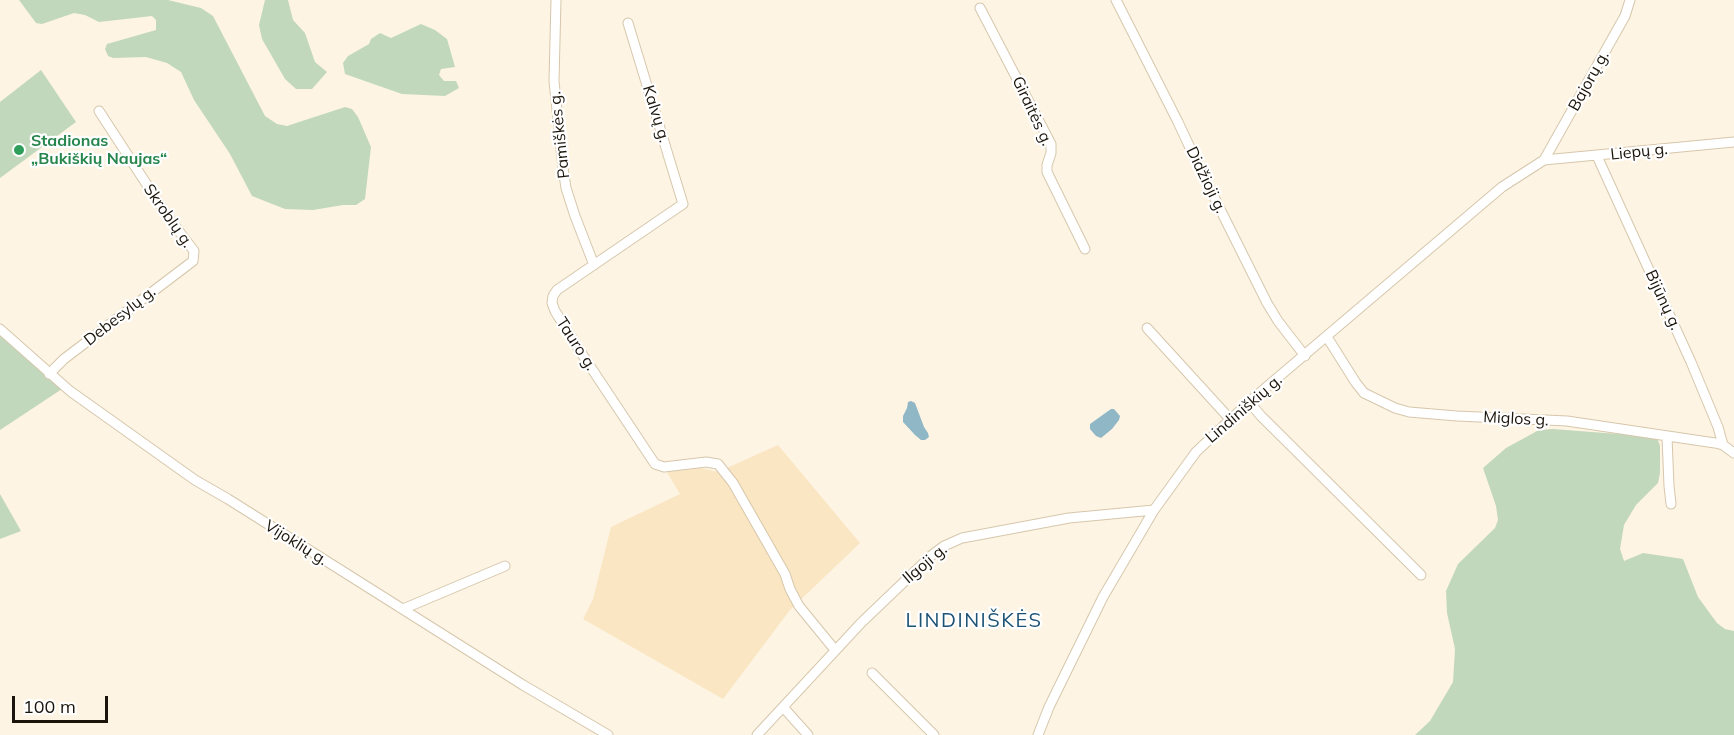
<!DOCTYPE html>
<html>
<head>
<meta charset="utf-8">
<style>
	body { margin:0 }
	#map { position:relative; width:1734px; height:735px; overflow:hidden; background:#fef4e4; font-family:Mulish,sans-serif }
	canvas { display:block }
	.scale { position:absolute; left:12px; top:696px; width:96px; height:27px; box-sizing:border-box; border:3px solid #1a140a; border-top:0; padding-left:8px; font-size:18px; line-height:21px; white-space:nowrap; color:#1a140a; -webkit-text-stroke:4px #fff; paint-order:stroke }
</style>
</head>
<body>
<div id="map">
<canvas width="1734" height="735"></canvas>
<div class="scale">100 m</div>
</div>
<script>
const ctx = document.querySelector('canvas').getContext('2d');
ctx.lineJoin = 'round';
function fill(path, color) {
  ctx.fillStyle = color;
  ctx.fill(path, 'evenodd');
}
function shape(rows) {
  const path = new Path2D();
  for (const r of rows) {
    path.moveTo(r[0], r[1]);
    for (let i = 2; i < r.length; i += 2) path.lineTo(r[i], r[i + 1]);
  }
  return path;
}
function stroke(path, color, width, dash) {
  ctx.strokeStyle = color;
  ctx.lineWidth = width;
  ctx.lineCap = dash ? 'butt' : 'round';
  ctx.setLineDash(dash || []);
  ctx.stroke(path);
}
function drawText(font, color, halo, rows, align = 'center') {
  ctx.font = font + ' Mulish,sans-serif';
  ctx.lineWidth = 4.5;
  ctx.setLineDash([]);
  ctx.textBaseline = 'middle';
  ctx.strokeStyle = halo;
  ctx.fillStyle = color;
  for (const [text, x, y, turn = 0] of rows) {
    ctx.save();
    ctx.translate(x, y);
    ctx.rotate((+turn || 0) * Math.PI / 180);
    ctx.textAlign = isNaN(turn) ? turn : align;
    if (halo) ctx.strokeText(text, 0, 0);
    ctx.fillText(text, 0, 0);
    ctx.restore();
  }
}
const built = shape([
	[778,445,860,543,790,610,723,699,583,619,593,599,611,527,680,494,667,472,701,468,718,472]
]);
const green = shape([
	[19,0,168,0,201,8,213,16,265,116,277,124,287,126,345,107,352,109,358,117,371,147,365,199,356,205,343,205,313,210,285,209,252,196,230,154,194,100,181,72,167,63,146,57,113,58,108,56,105,49,107,44,156,30,156,20,152,16,99,22,85,15,74,13,42,24,36,23],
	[265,0,288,0,293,20,305,33,315,62,327,72,312,89,296,89,285,79,262,39,259,25],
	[421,24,435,30,447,39,455,67,441,69,439,75,444,81,456,81,459,88,445,96,402,94,345,74,343,63,348,56,369,44,371,39,380,33,391,38],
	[41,70,76,122,0,178,0,102],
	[0,334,62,389,0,430],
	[1553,429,1657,437,1660,446,1660,473,1658,483,1636,505,1624,525,1620,549,1624,561,1643,553,1683,559,1698,597,1717,623,1725,629,1734,631,1734,735,1415,735,1430,721,1453,682,1455,649,1447,613,1446,591,1458,564,1495,528,1498,520,1496,506,1483,468,1506,448,1539,430],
	[0,494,21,531,0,539]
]);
const water = shape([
	[911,401,915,403,924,427,928,433,929,437,925,440,921,440,915,435,903,422,903,416,907,408,908,402],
	[1111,409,1114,409,1120,416,1119,420,1112,429,1101,438,1096,436,1090,429,1090,424]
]);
const minor = shape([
	[556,0,554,81,563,168,566,188,575,216,594,265],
	[1116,0,1178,122,1199,167,1267,303,1278,321,1305,356],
	[980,8,1051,144,1051,153,1047,165,1047,172,1085,249],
	[628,23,683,204,557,290,553,296,552,303,555,311,578,348,655,464,664,467,706,462,718,464,733,483,785,574,790,589,799,606,835,650],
	[1597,156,1691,362,1718,427,1723,445],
	[1544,160,1734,142],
	[1147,328,1230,419],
	[0,329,70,391,195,480,228,499,523,685,608,735],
	[1327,337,1356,383,1364,393,1395,408,1409,412,1457,416,1567,421,1715,443,1723,445,1734,453],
	[49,374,64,359,193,261,194,251,191,247,166,214,99,111],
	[1249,402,1261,416,1421,575],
	[1667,437,1669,486,1671,504],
	[403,609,505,566],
	[872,673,934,735],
	[783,707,808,735],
	[757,735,861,623,932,555,944,546,962,538,973,536,1069,518,1154,510],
	[1038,735,1049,707,1103,597,1154,510,1196,452,1249,402,1502,187,1544,160,1625,16,1630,0]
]);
const markers = [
	[19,150,6,"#2e9e5b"]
];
const streetNames = [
	["Bajorų g.",1589,81,-61],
	["Giraitės g.",1032,111,65],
	["Kalvų g.",656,114,73],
	["Pamiškės g.",560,135,-96],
	["Liepų g.",1639,152,-6],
	["Didžioji g.",1206,180,64],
	["Skroblų g.",168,216,55],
	["Bijūnų g.",1663,300,65],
	["Debesylų g.",120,316,-38],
	["Tauro g.",576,344,57],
	["Lindiniškių g.",1244,409,-41],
	["Miglos g.",1516,419,3],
	["Vijoklių g.",296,543,32],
	["Ilgoji g.",925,564,-40]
];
const leisureNames = [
	["Stadionas",31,141],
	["„Bukiškių Naujas“",31,159]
];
const quarterNames = [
	["LINDINIŠKĖS",974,621]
];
fill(built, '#fae6c3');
fill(green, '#c1d8bc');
fill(water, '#8fb7c6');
stroke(minor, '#d6c7ab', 11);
stroke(minor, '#fff', 9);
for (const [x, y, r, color] of markers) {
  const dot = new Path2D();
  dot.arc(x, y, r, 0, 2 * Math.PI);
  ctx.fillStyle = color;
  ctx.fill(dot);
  stroke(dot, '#fff', 2);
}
drawText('16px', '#1a140a', '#fff', streetNames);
drawText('bold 16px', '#27864d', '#fff', leisureNames, 'left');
ctx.letterSpacing = '1.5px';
drawText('20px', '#1c5274', '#fff', quarterNames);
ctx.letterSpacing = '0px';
</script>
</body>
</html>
